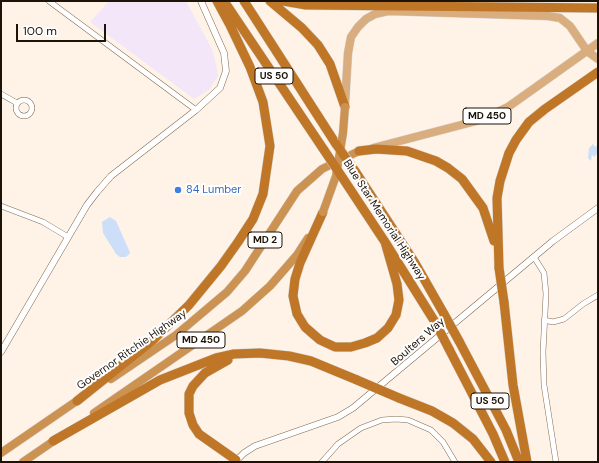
<!DOCTYPE html>
<html>
<head>
<meta charset="utf-8">
<style>
	body { margin:0 }
	#map { position:relative; width:599px; height:463px; overflow:hidden; background:#fff3e8; font-family:"DM Sans",sans-serif }
	canvas { display:block }
	.frame { position:absolute; inset:0; border:2px solid #1c1309; pointer-events:none }
	.scale { position:absolute; left:16px; top:24px; width:90px; height:18px; box-sizing:border-box; border:2px solid #1c1309; border-top:0; padding-left:5px; font-size:12px; line-height:14px; white-space:nowrap; color:#1c1309; -webkit-text-stroke:3px #fff; paint-order:stroke }
</style>
</head>
<body>
<div id="map">
<canvas width="599" height="463"></canvas>
<div class="frame"></div>
<div class="scale">100 m</div>
</div>
<script>
const ctx = document.querySelector('canvas').getContext('2d');
ctx.lineJoin = 'round';
function fill(path, color) {
  ctx.fillStyle = color;
  ctx.fill(path, 'evenodd');
}
function shape(rows) {
  const path = new Path2D();
  for (const r of rows) {
    if (r.length === 3) {
      path.moveTo(r[0] + r[2], r[1]);
      path.arc(r[0], r[1], r[2], 0, 2 * Math.PI);
      continue;
    }
    path.moveTo(r[0], r[1]);
    for (let i = 2; i < r.length; i += 2) path.lineTo(r[i], r[i + 1]);
  }
  return path;
}
function stroke(path, color, width, dash) {
  ctx.strokeStyle = color;
  ctx.lineWidth = width;
  ctx.lineCap = dash ? 'butt' : 'round';
  ctx.setLineDash(dash || []);
  ctx.stroke(path);
}
function drawText(font, color, halo, rows, align = 'center') {
  ctx.font = font + ' "DM Sans",sans-serif';
  ctx.lineWidth = 4;
  ctx.setLineDash([]);
  ctx.textBaseline = 'middle';
  ctx.strokeStyle = halo;
  ctx.fillStyle = color;
  for (const [text, x, y, turn = 0] of rows) {
    ctx.save();
    ctx.translate(x, y);
    ctx.rotate((+turn || 0) * Math.PI / 180);
    ctx.textAlign = isNaN(turn) ? turn : align;
    if (halo) ctx.strokeText(text, 0, 0);
    ctx.fillText(text, 0, 0);
    ctx.restore();
  }
}
const commercial = shape([
	[109,1,186,1,212,49,216,64,218,76,209,90,194,99,90,22]
]);
const water = shape([
	[593,144,595,147,598,145,598,156,596,154,595,157,592,155,591,161,588,158,589,148],
	[110,217,116,221,129,250,130,253,126,257,120,257,116,254,103,233,102,222]
]);
const minor = shape([
	[49,1,196,110],
	[1,94,17,103],
	[24,108,8],
	[1,206,43,222,68,237],
	[534,257,544,273,546,294,543,352,544,385,556,462],
	[544,320,553,322,564,319,583,304,598,295],
	[322,462,338,444,361,428,382,420,396,419,408,420,431,430,443,442,455,462]
]);
const tertiary = shape([
	[1,352,87,205,97,192,111,176,196,110,220,88,226,71,224,53,201,1],
	[235,462,244,453,255,446,338,417,353,408,553,241,598,208]
]);
const primary = shape([
	[345,104,348,53,351,37,358,27,366,19,375,14,388,11,548,16,560,18,570,26,587,51,598,59],
	[373,148,480,120,508,107,598,43]
]);
const trunk = shape([
	[111,379,176,335,227,292,245,271,297,191,322,169,359,151],
	[94,413,242,311,270,286,297,255,308,238],
	[1,453,81,398],
	[23,462,58,438]
]);
const motorway = shape([
	[224,1,324,150],
	[244,1,336,144],
	[270,1,302,28,318,45,330,64,345,107],
	[283,1,306,5,598,8],
	[359,151,376,149,407,151,436,161,448,168,462,179,483,208,494,241],
	[355,171,415,263,444,314],
	[342,177,385,242,435,322],
	[323,212,300,263,295,279,293,296,297,314,305,327,320,340,335,347,351,347,365,343,377,338,388,328,396,315,399,300,397,284,385,242],
	[499,268,497,198,500,181,509,153,516,140,529,122,545,109,598,72],
	[504,302,513,385,527,462],
	[459,341,506,430,519,462],
	[449,349,493,434,505,462],
	[228,360,205,373,193,386,189,394,189,413,193,425,199,434,236,460],
	[399,398,432,411,453,423,473,439,491,462],
	[77,401,152,341,189,305,221,266,238,242,253,219,263,194,270,146,263,102,250,67,230,25,217,1],
	[53,441,160,380,216,358,234,354,260,353,289,356,311,361,357,380]
]);
const trunkBridge = shape([
	[323,212,336,176,343,133,345,107]
]);
const motorwayBridge = shape([
	[336,144,355,171],
	[324,150,342,177],
	[499,268,504,302],
	[444,314,459,341],
	[435,322,449,349],
	[357,380,399,398]
]);
const markers = [
	[178,190,4,"#3f7fe0"]
];
const shields = [
	[274,76,38],
	[487,116,48],
	[265,240,34],
	[201,340,48],
	[490,401,38]
];
const shieldNames = [
	["US 50",274,76],
	["MD 450",487,116],
	["MD 2",265,240],
	["MD 450",201,340],
	["US 50",490,401]
];
const shopNames = [
	["84 Lumber",186,190]
];
const streetNames = [
	["Blue Star Memorial Highway",384,220,57],
	["Boulters Way",418,342,-41],
	["Governor Ritchie Highway",132,350,-35]
];
fill(commercial, '#f4e6f9');
fill(water, '#cddef8');
stroke(minor, '#836a52', 6);
stroke(tertiary, '#836a52', 7);
stroke(primary, '#d6d5d3', 9);
stroke(trunk, '#d6d5d3', 9);
stroke(motorway, '#d6d5d3', 10);
stroke(minor, '#fff', 5);
stroke(tertiary, '#fff', 6);
stroke(primary, '#d9ad7d', 8);
stroke(trunk, '#cc9252', 8);
stroke(motorway, '#c07627', 9);
stroke(trunkBridge, '#d6d5d3', 9, []);
stroke(motorwayBridge, '#d6d5d3', 10, []);
stroke(trunkBridge, '#cc9252', 8);
stroke(motorwayBridge, '#c07627', 9);
for (const [x, y, r, color] of markers) {
  const dot = new Path2D();
  dot.arc(x, y, r, 0, 2 * Math.PI);
  ctx.fillStyle = color;
  ctx.fill(dot);
  stroke(dot, '#fff', 1.5);
}
for (const [x, y, w] of shields) {
  const box = new Path2D();
  box.roundRect(x - w / 2, y - 8, w, 16, 3);
  ctx.fillStyle = '#fff';
  ctx.fill(box);
  stroke(box, '#1c1309', 1);
}
drawText('bold 10px', '#1c1309', null, shieldNames);
drawText('11px', '#366cbe', '#fff', shopNames, 'left');
drawText('11px', '#1c1309', '#fff', streetNames);
</script>
</body>
</html>
